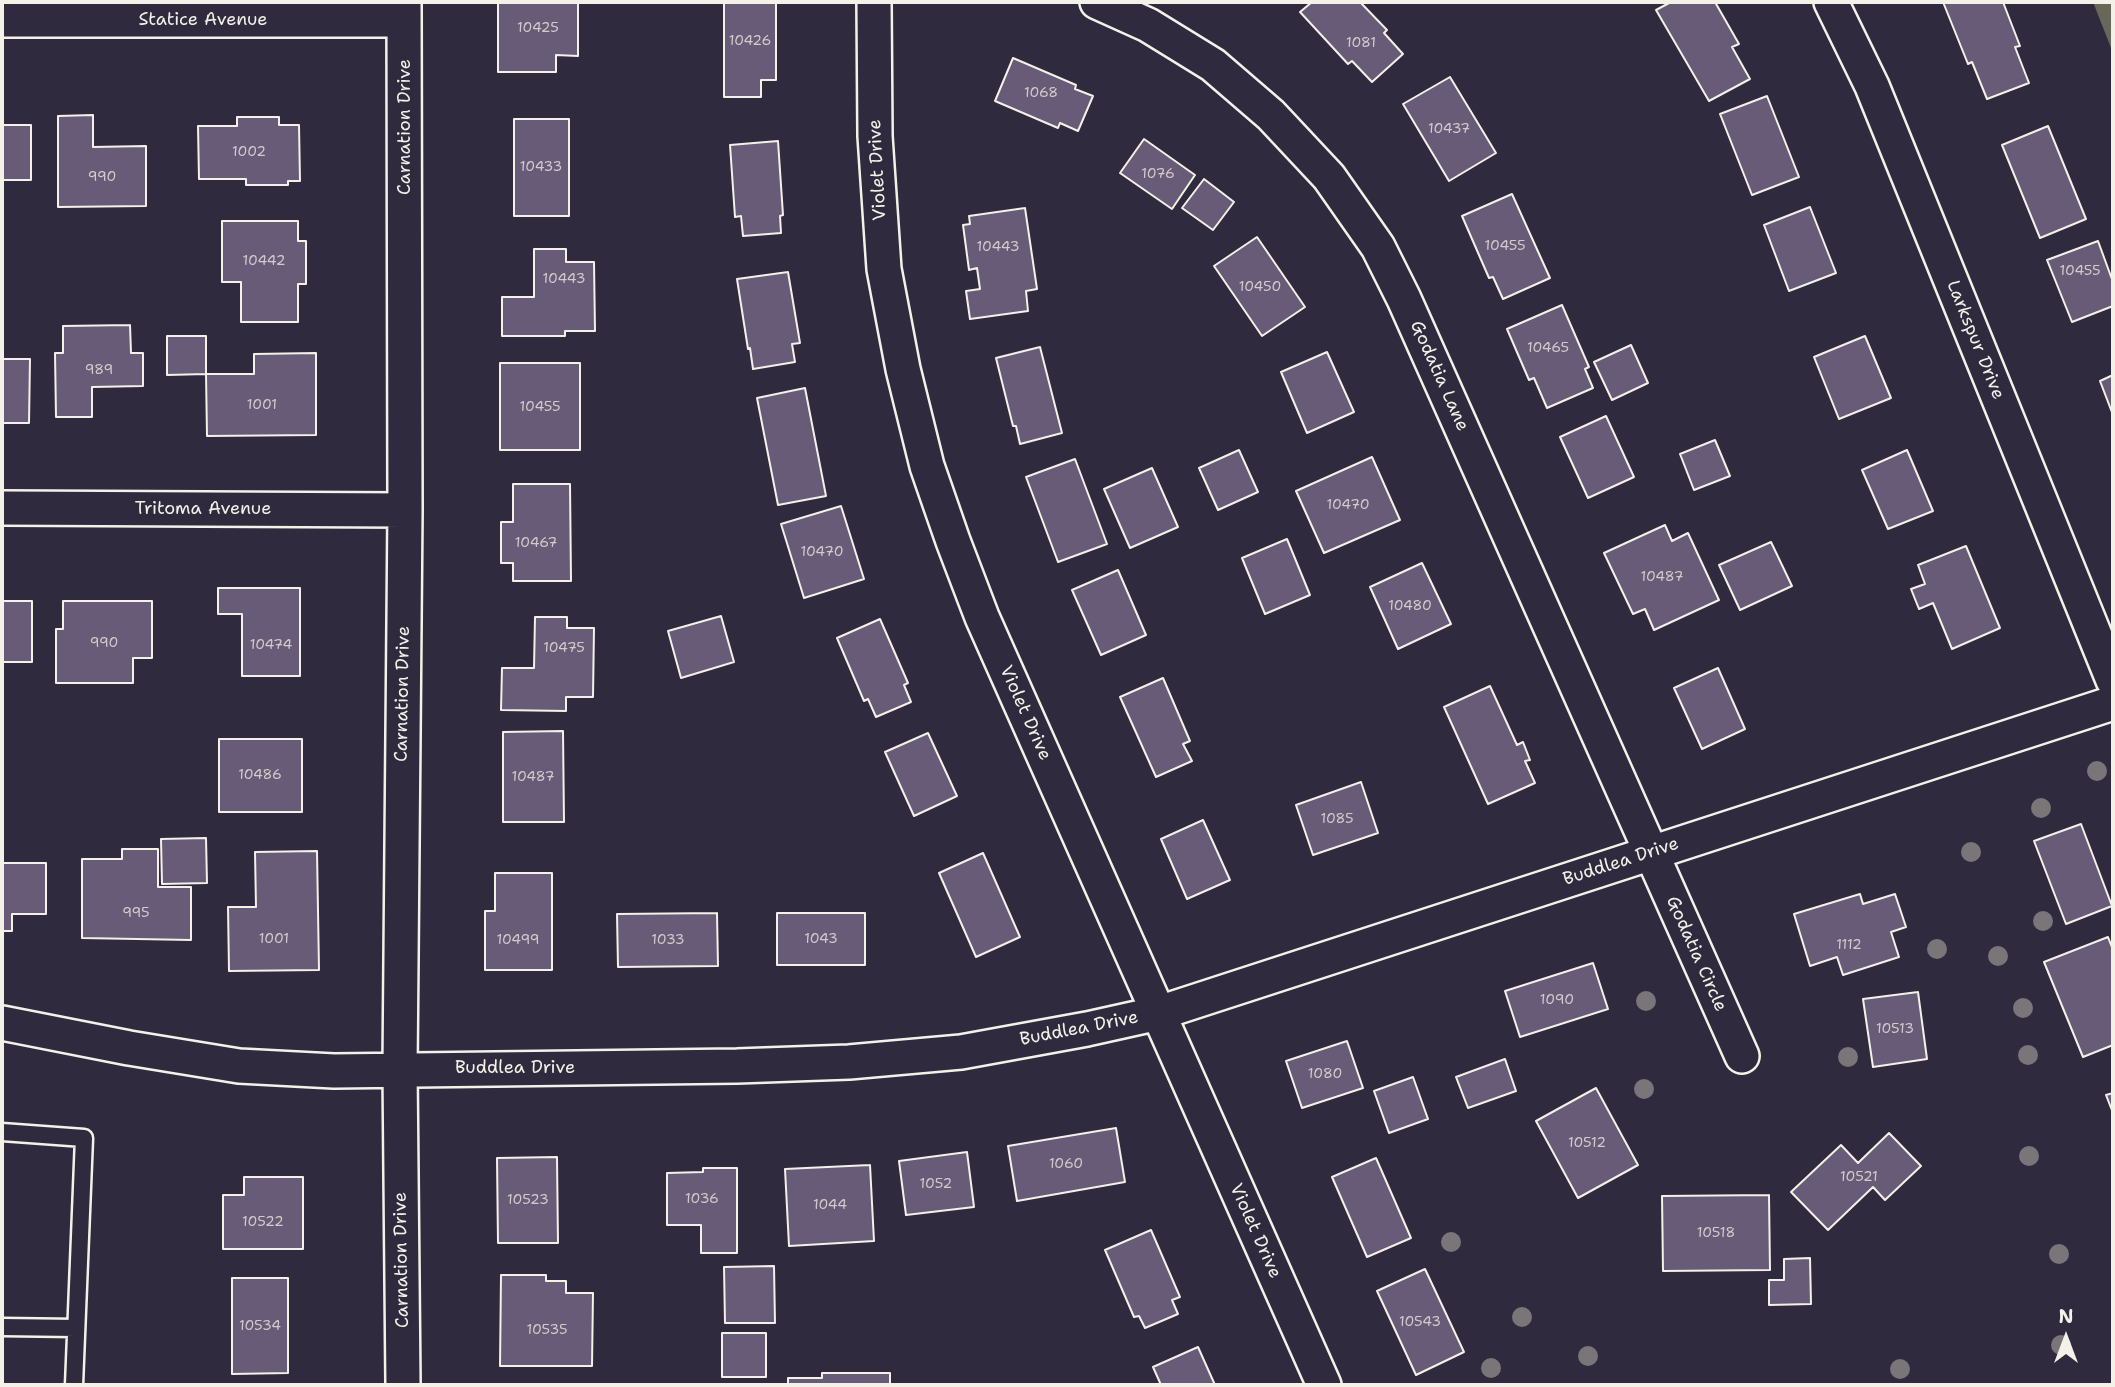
<!DOCTYPE html>
<html>
<head>
<meta charset="utf-8">
<style>
	body { margin:0 }
	#map { position:relative; width:2115px; height:1387px; overflow:hidden; background:#2f2a3d; font-family:"Shantell Sans",sans-serif }
	canvas { display:block }
	.frame { position:absolute; inset:0; border:4px solid #f4f1e8; pointer-events:none }
	.north { position:absolute; left:2031px; top:1303px; width:70px; height:70px; -webkit-text-stroke:5px #2f2a3d; paint-order:stroke; rotate:0deg; font-size:19px; font-weight:700; line-height:28px; text-align:center; color:#f4f1e8 }
	.north::after { content:''; display:block; margin:auto; width:24px; height:32px; background:#f4f1e8; clip-path:polygon(50% 0,100% 100%,50% 72%,0 100%) }
</style>
</head>
<body>
<div id="map">
<canvas width="2115" height="1387"></canvas>
<div class="frame"></div>
<div class="north">N</div>
</div>
<script>
const ctx = document.querySelector('canvas').getContext('2d');
ctx.lineJoin = 'round';
function fill(path, color) {
  ctx.fillStyle = color;
  ctx.fill(path, 'evenodd');
}
function shape(rows) {
  const path = new Path2D();
  for (const r of rows) {
    path.moveTo(r[0], r[1]);
    for (let i = 2; i < r.length; i += 2) path.lineTo(r[i], r[i + 1]);
  }
  return path;
}
function stroke(path, color, width, dash) {
  ctx.strokeStyle = color;
  ctx.lineWidth = width;
  ctx.lineCap = dash ? 'butt' : 'round';
  ctx.setLineDash(dash || []);
  ctx.stroke(path);
}
function drawText(font, color, halo, rows, align = 'center') {
  ctx.font = font + ' "Shantell Sans",sans-serif';
  ctx.lineWidth = 6;
  ctx.setLineDash([]);
  ctx.textBaseline = 'middle';
  ctx.strokeStyle = halo;
  ctx.fillStyle = color;
  for (const [text, x, y, turn = 0] of rows) {
    ctx.save();
    ctx.translate(x, y);
    ctx.rotate((+turn || 0) * Math.PI / 180);
    ctx.textAlign = isNaN(turn) ? turn : align;
    if (halo) ctx.strokeText(text, 0, 0);
    ctx.fillText(text, 0, 0);
    ctx.restore();
  }
}
const green = shape([
	[2093,2,2113,2,2113,53]
]);
const building = shape([
	[498,2,578,2,578,56,556,55,556,72,498,72,498,2],
	[724,2,776,2,776,80,761,80,761,97,724,97,724,2],
	[1312,2,1360,2,1387,30,1384,33,1403,54,1372,82,1352,61,1348,64,1300,12,1312,2],
	[1671,2,1715,2,1739,44,1732,47,1750,79,1709,101,1656,10,1671,2],
	[1943,2,2003,2,2020,46,2015,47,2029,83,1987,99,1972,62,1968,64,1943,2],
	[1013,58,1076,85,1075,89,1093,96,1078,131,1060,123,1058,128,995,101,1013,58],
	[1450,77,1496,153,1449,181,1403,104,1450,77],
	[1767,96,1799,177,1752,195,1720,114,1767,96],
	[93,115,93,147,146,146,146,206,58,207,58,116,93,115],
	[237,117,279,117,279,125,299,125,300,181,288,181,288,185,246,185,246,179,199,179,198,126,237,126,237,117],
	[514,119,569,119,569,216,514,216,514,119],
	[2,125,31,125,31,180,2,180,2,125],
	[2048,126,2086,219,2040,238,2002,145,2048,126],
	[1144,139,1195,175,1172,209,1120,173,1144,139],
	[778,141,783,215,780,216,781,233,743,236,741,216,735,217,730,145,778,141],
	[1204,179,1234,202,1213,230,1182,208,1204,179],
	[1512,194,1550,278,1503,299,1493,277,1489,278,1462,216,1512,194],
	[1810,207,1836,273,1789,291,1764,225,1810,207],
	[1025,208,1037,289,1026,291,1028,311,970,319,966,291,980,289,977,268,969,270,963,225,970,224,969,216,1025,208],
	[222,221,298,221,298,241,306,241,306,284,298,284,298,322,241,322,241,282,222,282,222,221],
	[1257,237,1305,307,1262,336,1214,266,1257,237],
	[2098,241,2113,282,2113,306,2072,322,2047,260,2098,241],
	[534,249,566,249,566,262,594,262,595,331,565,331,565,336,502,336,502,297,534,297,534,249],
	[788,272,800,343,792,344,795,362,753,369,750,348,748,349,737,279,788,272],
	[1562,305,1589,367,1585,369,1593,388,1547,408,1534,378,1529,380,1507,329,1562,305],
	[130,325,131,353,143,353,143,386,92,387,92,417,56,417,55,353,63,353,63,326,130,325],
	[167,336,206,336,206,374,167,375,167,336],
	[1865,336,1891,398,1839,419,1814,357,1865,336],
	[1631,345,1648,383,1612,400,1594,362,1631,345],
	[1040,347,1062,433,1020,444,1016,426,1013,426,996,358,1040,347],
	[1327,352,1354,412,1307,433,1281,372,1327,352],
	[316,353,316,435,207,436,206,374,254,374,254,354,316,353],
	[2,359,30,359,29,423,2,423,2,359],
	[500,363,580,363,580,450,500,450,500,363],
	[2113,375,2113,415,2100,381,2113,375],
	[805,388,826,496,778,505,757,398,805,388],
	[1606,416,1634,477,1588,498,1560,437,1606,416],
	[1715,440,1730,476,1694,490,1680,454,1715,440],
	[1239,450,1258,492,1218,510,1199,468,1239,450],
	[1907,450,1933,511,1888,529,1862,470,1907,450],
	[1372,457,1400,520,1324,553,1296,491,1372,457],
	[1075,459,1107,544,1058,562,1026,477,1075,459],
	[1152,468,1178,527,1130,548,1104,489,1152,468],
	[513,484,570,484,571,581,513,581,513,563,501,563,501,522,513,522,513,484],
	[841,506,864,579,804,598,781,524,841,506],
	[1665,525,1672,541,1688,533,1719,600,1654,630,1645,609,1633,614,1604,553,1665,525],
	[1287,539,1310,595,1265,614,1242,558,1287,539],
	[1771,542,1792,586,1740,610,1719,565,1771,542],
	[1966,546,2000,628,1952,649,1933,603,1919,609,1911,589,1925,584,1918,565,1966,546],
	[1422,563,1451,624,1398,649,1370,587,1422,563],
	[1118,570,1146,635,1101,655,1072,590,1118,570],
	[218,588,300,588,300,676,242,676,242,614,218,614,218,588],
	[2,601,32,601,32,662,2,662,2,601],
	[63,601,152,601,152,658,133,658,133,683,56,683,56,629,63,629,63,601],
	[721,616,734,662,681,678,668,631,721,616],
	[535,617,567,617,567,628,594,628,593,697,566,697,566,711,501,710,502,668,534,668,535,617],
	[880,619,908,683,904,685,911,702,876,717,868,699,864,701,837,638,880,619],
	[1718,668,1745,729,1702,749,1674,688,1718,668],
	[1163,678,1190,741,1183,744,1192,761,1156,777,1120,697,1163,678],
	[1490,686,1517,745,1523,742,1530,760,1525,761,1535,783,1488,804,1444,707,1490,686],
	[563,731,564,822,503,822,503,732,563,731],
	[928,733,957,796,914,816,885,752,928,733],
	[219,739,302,739,302,812,219,812,219,739],
	[1361,782,1378,833,1313,855,1296,805,1361,782],
	[1203,820,1230,880,1187,899,1161,839,1203,820],
	[2081,824,2112,906,2066,924,2034,841,2081,824],
	[206,838,207,883,162,884,161,839,206,838],
	[122,849,158,849,158,887,191,887,191,940,82,938,82,859,122,859,122,849],
	[317,851,319,970,229,971,228,907,256,907,255,852,317,851],
	[983,853,1020,937,976,957,939,873,983,853],
	[2,863,46,863,46,914,12,914,12,931,2,931,2,863],
	[495,873,552,873,552,970,485,970,485,911,495,911,495,873],
	[1860,894,1863,904,1895,894,1906,927,1891,932,1899,957,1843,975,1837,957,1810,966,1794,914,1860,894],
	[717,913,718,966,618,967,617,914,717,913],
	[777,913,865,913,865,965,777,965,777,913],
	[2108,937,2113,950,2113,1045,2083,1057,2044,962,2108,937],
	[1593,963,1608,1009,1520,1037,1505,991,1593,963],
	[1918,992,1927,1059,1873,1067,1863,999,1918,992],
	[1347,1041,1363,1088,1302,1108,1286,1061,1347,1041],
	[1505,1059,1516,1091,1468,1108,1456,1077,1505,1059],
	[1413,1077,1428,1119,1389,1133,1374,1091,1413,1077],
	[1596,1088,1638,1165,1578,1198,1536,1121,1596,1088],
	[2113,1093,2113,1113,2106,1095,2113,1093],
	[1116,1128,1125,1182,1017,1201,1008,1146,1116,1128],
	[1889,1133,1921,1166,1885,1200,1873,1187,1828,1230,1791,1192,1841,1145,1858,1163,1889,1133],
	[967,1152,974,1207,906,1215,899,1161,967,1152],
	[557,1157,558,1243,498,1243,497,1158,557,1157],
	[1376,1158,1411,1238,1367,1257,1332,1177,1376,1158],
	[870,1165,874,1241,789,1246,785,1169,870,1165],
	[703,1168,737,1168,737,1253,701,1253,701,1225,667,1225,667,1173,703,1172,703,1168],
	[244,1177,303,1177,303,1249,223,1249,223,1195,244,1195,244,1177],
	[1769,1195,1770,1270,1663,1271,1662,1196,1769,1195],
	[1151,1230,1180,1297,1172,1300,1178,1314,1145,1328,1139,1316,1134,1317,1105,1250,1151,1230],
	[1810,1258,1811,1304,1769,1305,1769,1280,1784,1280,1784,1259,1810,1258],
	[774,1266,775,1323,725,1323,724,1267,774,1266],
	[1425,1269,1464,1352,1416,1375,1377,1291,1425,1269],
	[501,1275,546,1275,546,1281,566,1281,566,1293,593,1293,592,1366,500,1366,501,1275],
	[232,1278,288,1278,288,1373,232,1374,232,1278],
	[722,1333,766,1333,766,1377,722,1377,722,1333],
	[1198,1347,1215,1385,1161,1385,1153,1367,1198,1347],
	[822,1373,890,1373,890,1385,788,1385,788,1378,822,1378,822,1373]
]);
const lane = shape([
	[2,1132,84,1138,74,1385],
	[2,1327,76,1328]
]);
const street = shape([
	[874,2,875,136,884,269,903,369,927,466,953,541,982,617,1324,1385],
	[1097,2,1148,25,1213,65,1271,115,1329,177,1378,247,1404,299,1742,1056],
	[1831,2,1872,86,2113,680],
	[2,20,404,20],
	[2,508,405,510],
	[2,1023,129,1048,239,1066,334,1071,737,1066,849,1062,961,1052,1087,1029,1159,1013,2113,703],
	[403,1385,400,1069,405,510,404,2]
]);
const trees = [
	[2097,771],
	[2041,808],
	[1971,852],
	[2043,921],
	[1937,949],
	[1998,956],
	[1646,1001],
	[2023,1008],
	[2028,1055],
	[1848,1057],
	[1644,1089],
	[2029,1156],
	[1451,1242],
	[2059,1254],
	[1522,1317],
	[2061,1345],
	[1588,1356],
	[1491,1368],
	[1900,1369]
];
const numberNames = [
	["10425",538,28],
	["10426",750,41],
	["1081",1361,43],
	["1068",1041,93],
	["10437",1449,129],
	["1002",249,152],
	["10433",541,167],
	["1076",1158,174],
	["990",102,177],
	["10455",1505,246],
	["10443",998,247],
	["10442",264,261],
	["10455",2080,271],
	["10443",564,279],
	["10450",1260,287],
	["10465",1548,348],
	["989",99,370],
	["1001",262,405],
	["10455",540,407],
	["10470",1348,505],
	["10467",536,543],
	["10470",822,552],
	["10487",1662,577],
	["10480",1410,606],
	["990",104,643],
	["10474",271,645],
	["10475",564,648],
	["10486",260,775],
	["10487",533,777],
	["1085",1337,819],
	["995",136,913],
	["1001",274,939],
	["1043",821,939],
	["10499",518,940],
	["1033",668,940],
	["1112",1849,945],
	["1090",1557,1000],
	["10513",1895,1029],
	["1080",1325,1074],
	["10512",1587,1143],
	["1060",1066,1164],
	["10521",1859,1177],
	["1052",936,1184],
	["1036",702,1199],
	["10523",528,1200],
	["1044",830,1205],
	["10522",263,1222],
	["10518",1716,1233],
	["10543",1420,1322],
	["10534",260,1326],
	["10535",547,1330]
];
const streetNames = [
	["Statice Avenue",203,20],
	["Carnation Drive",405,127,-90],
	["Violet Drive",878,170,-93],
	["Larkspur Drive",1975,340,68],
	["Godatia Lane",1439,376,66],
	["Tritoma Avenue",203,509],
	["Carnation Drive",403,694,-89],
	["Violet Drive",1025,713,66],
	["Buddlea Drive",1621,862,-18],
	["Godatia Circle",1696,954,66],
	["Buddlea Drive",1079,1029,-11],
	["Buddlea Drive",515,1068],
	["Violet Drive",1255,1231,66],
	["Carnation Drive",402,1260,-91]
];
fill(green, '#67685a');
fill(building, '#685b77');
stroke(building, '#f4f1e8', 2);
stroke(lane, '#f4f1e8', 21);
stroke(street, '#f4f1e8', 38);
stroke(lane, '#2f2a3d', 16);
stroke(street, '#2f2a3d', 33);
ctx.fillStyle = '#797578';
for (const [x, y] of trees) {
  ctx.beginPath();
  ctx.arc(x, y, 10, 0, 2 * Math.PI);
  ctx.fill();
}
drawText('14px', '#d1cccc', null, numberNames);
drawText('18px', '#f4f1e8', '#2f2a3d', streetNames);
</script>
</body>
</html>
